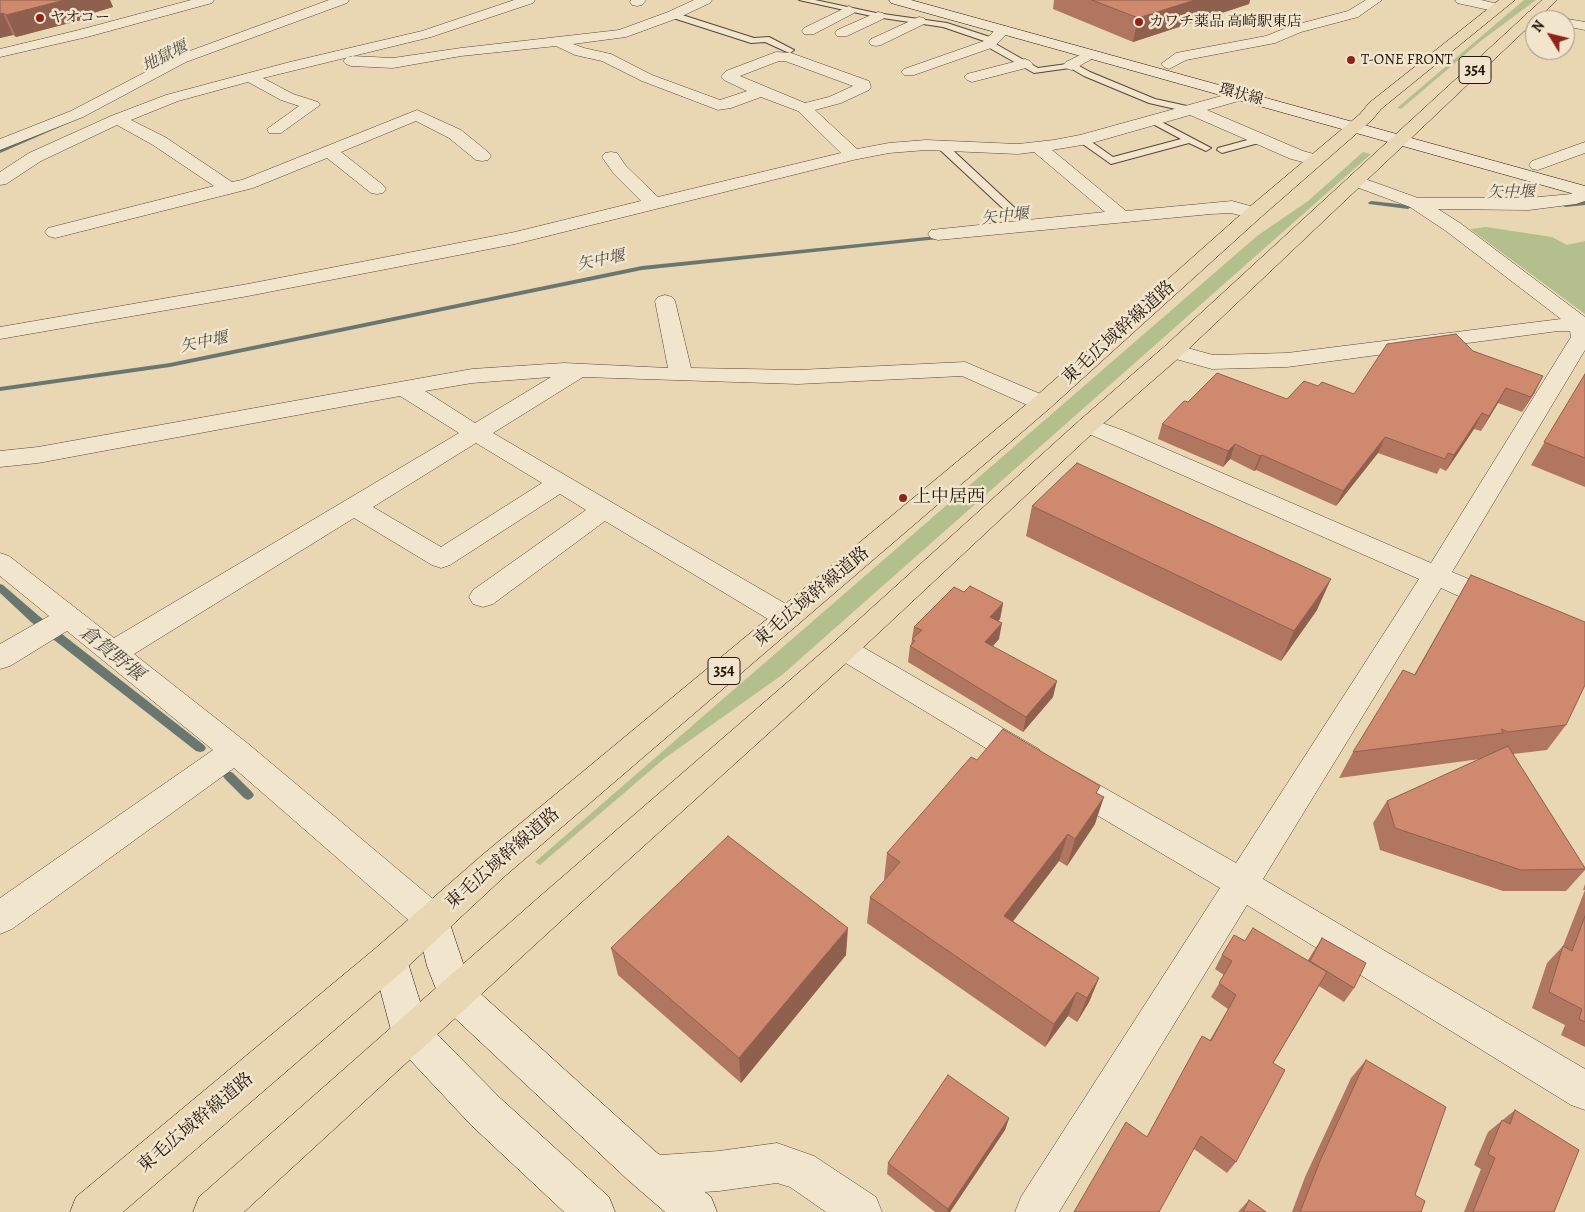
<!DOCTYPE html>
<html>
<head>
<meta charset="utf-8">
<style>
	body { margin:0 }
	#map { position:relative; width:1585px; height:1212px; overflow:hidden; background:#e9d7b3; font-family:Alegreya,serif }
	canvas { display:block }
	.north { position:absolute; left:1525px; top:10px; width:50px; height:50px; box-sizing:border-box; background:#f1e5ce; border:1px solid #a09280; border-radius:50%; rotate:306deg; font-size:14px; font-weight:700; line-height:20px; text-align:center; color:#26150c }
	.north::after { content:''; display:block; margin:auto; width:18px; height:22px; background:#8f2418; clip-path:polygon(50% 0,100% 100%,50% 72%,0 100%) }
</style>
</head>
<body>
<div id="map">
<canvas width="1585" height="1212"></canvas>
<div class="north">N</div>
</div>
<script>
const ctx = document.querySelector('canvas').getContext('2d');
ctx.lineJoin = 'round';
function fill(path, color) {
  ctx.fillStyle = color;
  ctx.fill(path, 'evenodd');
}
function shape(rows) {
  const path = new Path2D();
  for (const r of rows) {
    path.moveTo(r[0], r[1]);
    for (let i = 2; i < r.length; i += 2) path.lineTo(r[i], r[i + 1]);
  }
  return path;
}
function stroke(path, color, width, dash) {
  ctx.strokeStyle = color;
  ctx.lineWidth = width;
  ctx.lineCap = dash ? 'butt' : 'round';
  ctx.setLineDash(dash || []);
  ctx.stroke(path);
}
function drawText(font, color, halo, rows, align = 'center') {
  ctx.font = font + ' Alegreya,"Noto Serif JP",serif';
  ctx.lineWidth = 5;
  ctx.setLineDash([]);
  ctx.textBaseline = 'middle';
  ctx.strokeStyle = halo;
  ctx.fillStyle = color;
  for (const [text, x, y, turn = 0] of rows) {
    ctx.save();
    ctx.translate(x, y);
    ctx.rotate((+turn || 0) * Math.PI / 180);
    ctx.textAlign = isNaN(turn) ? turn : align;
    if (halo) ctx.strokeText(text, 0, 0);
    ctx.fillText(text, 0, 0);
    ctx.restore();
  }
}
const green = shape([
	[1524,0,1536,0,1482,40,1401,109,1397,108],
	[1363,152,1371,154,782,675,665,758,540,865,535,862,1257,236,1308,201],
	[1486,227,1552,237,1567,245,1585,241,1585,314,1470,229]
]);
const stream = shape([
	[82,114,87,115,0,153,0,149,82,114],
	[1371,201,1408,205,1411,207,1408,209,1369,204,1368,203,1371,201],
	[1585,201,1585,205,1565,207,1562,205,1565,203,1585,201],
	[946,235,948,236,948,238,642,270,170,367,0,391,0,387,170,363,642,266,946,235],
	[0,584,3,585,39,616,204,745,206,748,204,751,200,752,196,751,31,622,0,593,0,584],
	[229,771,233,773,252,792,254,795,252,798,248,800,244,798,225,779,223,776,225,773,229,771]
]);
const lane = shape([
	[799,0,815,0,876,13,947,23,996,39,997,41,994,43,1038,68,1074,63,1090,72,1155,99,1196,108,1198,110,1193,113,1149,103,1084,76,1070,68,1034,73,986,46,985,44,987,42,943,27,876,17,799,0],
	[670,13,676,13,754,38,769,37,794,50,790,53,787,52,765,42,751,43,670,17,670,13],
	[1154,118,1211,148,1206,151,1189,143,1111,164,1077,140,1082,137,1086,138,1113,157,1181,139,1151,123,1149,121,1154,118],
	[1262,136,1266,137,1266,141,1222,153,1217,150,1218,148,1262,136],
	[942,143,946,144,1031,223,1033,225,1031,227,1023,227,938,148,937,146,942,143]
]);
const street = shape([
	[191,0,214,0,212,3,87,37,0,57,0,49,79,30,191,0],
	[329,0,349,0,347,3,186,62,83,117,0,150,0,139,71,111,176,56,329,0],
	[514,0,535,0,533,3,431,37,263,78,293,94,318,102,320,105,281,133,269,133,267,129,299,106,281,100,248,82,178,101,131,120,165,137,232,182,242,180,417,110,461,130,488,152,491,156,488,160,482,161,476,160,449,138,416,121,341,152,383,185,386,189,383,193,377,194,371,193,327,158,253,188,55,238,48,236,45,232,48,228,214,186,153,145,117,125,41,161,6,184,0,185,0,172,29,153,111,116,166,95,290,62,422,31,514,0],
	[631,0,646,0,642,5,637,6,632,5,630,2,631,0],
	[694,0,712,0,710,3,678,18,626,37,573,44,584,48,611,54,652,75,720,100,747,91,724,80,721,77,726,71,776,52,791,53,869,81,871,87,869,90,841,103,815,110,857,149,889,143,926,140,1018,144,1054,140,1080,135,1243,90,1249,92,1251,95,1249,98,1207,110,1303,151,1321,156,1324,160,1321,164,1315,165,1291,159,1190,115,1088,144,1052,150,1126,211,1232,201,1261,209,1263,213,1261,217,1254,219,1231,213,1211,214,938,240,931,238,928,234,931,230,1105,212,1034,152,1018,154,926,150,889,153,853,160,515,244,248,296,0,339,0,327,248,284,515,232,641,201,614,174,602,157,605,153,611,152,617,153,626,166,658,197,841,153,798,111,761,97,731,108,718,110,642,81,602,61,575,55,556,46,461,56,393,68,351,66,346,64,343,61,346,58,351,56,393,58,461,48,619,30,668,12,694,0],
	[779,61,785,61,853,86,829,97,805,103,740,76,779,61],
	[1366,0,1382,0,1358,17,1301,32,1275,43,1186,60,1169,69,1164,67,1161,64,1176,53,1266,36,1291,26,1348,11,1366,0],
	[1455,0,1481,0,1503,5,1505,8,1498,12,1457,3,1455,0],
	[849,6,856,10,854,13,814,34,804,34,802,31,804,28,849,6],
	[1533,11,1562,18,1585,22,1585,30,1565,26,1565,20,1537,20,1528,18,1526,15,1528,12,1533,11],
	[878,12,883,13,885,16,883,19,847,36,837,36,835,33,837,30,878,12],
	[919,17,924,18,926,21,924,24,881,45,876,46,871,45,869,42,871,39,919,17],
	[1003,26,1008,27,1010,30,994,47,914,75,904,75,901,72,904,69,984,41,998,27,1003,26],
	[1090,50,1095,51,1097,54,1095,57,1076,68,1071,70,1066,68,1063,65,1066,62,1090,50],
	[1025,59,1030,61,1033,64,1030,67,972,82,967,80,964,77,967,74,1025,59],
	[1585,142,1585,153,1538,170,1532,169,1529,165,1532,161,1585,142],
	[1357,176,1418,198,1529,198,1571,194,1579,188,1585,187,1585,201,1576,204,1529,210,1438,209,1460,223,1585,317,1585,350,1452,572,1507,595,1511,602,1507,609,1497,612,1487,609,1441,588,1263,879,1585,1069,1585,1110,1571,1105,1247,905,1059,1212,1015,1212,1021,1197,1220,888,1058,792,1053,783,1058,774,1069,770,1080,774,1236,863,1419,579,1080,430,1076,425,1080,420,1088,418,1122,430,1431,563,1571,337,1570,331,1558,331,1287,367,1212,369,1165,356,1162,351,1165,346,1173,344,1213,355,1287,353,1561,319,1446,231,1410,207,1351,185,1348,181,1351,177,1357,176],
	[665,295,672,297,675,301,691,368,798,370,965,362,1050,398,1053,403,1050,408,1042,410,1034,408,962,376,798,384,583,377,493,433,798,611,802,618,798,625,788,628,778,625,605,521,493,604,483,607,473,604,469,597,473,590,586,510,560,494,450,565,441,568,432,565,354,518,134,654,246,742,445,909,450,920,445,931,433,936,421,931,234,768,12,929,0,934,0,898,213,750,67,631,10,666,0,669,0,644,49,616,0,576,0,553,9,556,114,638,459,433,400,396,38,463,0,467,0,451,38,447,472,369,564,363,668,368,655,301,658,297,665,295],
	[551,377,475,423,425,391,472,383,551,377],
	[476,443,542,483,441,547,373,507,476,443],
	[844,638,854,642,1039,749,1043,758,1039,767,1028,771,1017,767,834,656,830,649,834,642,844,638],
	[777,1143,814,1156,876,1197,882,1212,826,1212,790,1187,777,1183,719,1191,658,1195,633,1183,627,1169,633,1155,647,1149,661,1155,719,1151,777,1143]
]);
const secondary = shape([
	[889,0,911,0,1585,186,1585,197,891,3,889,0],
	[433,904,445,909,470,984,656,1152,711,1197,717,1212,665,1212,628,1180,443,1007,427,966,416,920,421,909,433,904],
	[390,943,403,947,427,1024,499,1097,609,1197,615,1212,564,1212,471,1125,398,1047,392,1034,372,959,377,947,390,943]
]);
const highway = shape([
	[1499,0,1515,0,1381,109,1372,120,1261,217,1050,408,505,876,403,971,123,1212,70,1212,76,1197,377,947,481,856,1034,398,1247,209,1360,114,1369,103,1499,0],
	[1542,0,1557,0,1181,356,1096,430,854,656,562,920,244,1212,193,1212,199,1197,538,898,834,642,1080,420,1165,346,1542,0]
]);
const wall = shape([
	[0,0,110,0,113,7,80,17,81,20,16,37,13,35,0,38],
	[1054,0,1250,0,1249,4,1133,42,1053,9],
	[1473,351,1535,392,1522,412,1498,403,1481,431,1474,429,1446,471,1440,468,1437,474,1378,453,1336,506,1256,470,1254,471,1230,459,1223,467,1158,439,1162,424,1188,402,1287,399,1318,386,1354,394],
	[1585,374,1585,487,1531,465],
	[1032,506,1317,610,1281,661,1026,536],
	[1471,575,1566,725,1547,750,1513,754,1585,868,1585,870,1566,891,1503,891,1380,850,1373,823,1387,801,1480,759,1339,778,1353,752,1414,675],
	[964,592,1003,603,1000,619,998,621,999,639,993,646,1053,697,1023,732,908,662,910,646,911,645,912,639,912,638,914,627],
	[977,760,1097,793,1095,824,1067,866,1059,861,1013,921,1099,978,1089,1002,1077,1022,1068,1016,1045,1047,867,923,870,897,885,880,884,879,887,853],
	[1585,884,1585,1047,1561,1035,1565,1025,1532,1008,1547,963,1563,946,1585,890,1583,890],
	[1322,938,1354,988,1344,1002,1319,986,1273,1063,1236,1162,1227,1173,1194,1149,1147,1137,1202,1036,1210,1040,1228,1009,1211,997,1224,975,1215,969,1222,955,1245,941,1308,960],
	[611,948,846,955,741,1083,618,975],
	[1366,1060,1421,1212,1292,1212,1305,1177,1351,1078],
	[1515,1110,1554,1212,1464,1212,1481,1169,1474,1165,1488,1132],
	[1009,1118,1005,1130,950,1212,935,1212,887,1174,888,1163],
	[1249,1200,1266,1212,1238,1212]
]);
const shadedWall = shape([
	[65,0,110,0,113,7,80,17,81,20,16,37,6,15],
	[1195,0,1250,0,1249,4,1133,42,1138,18],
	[3,13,13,35,0,38,0,14],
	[1543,376,1535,392,1522,412,1531,397],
	[1506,388,1498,403,1481,431,1489,416],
	[1482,413,1474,429,1446,471,1454,455],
	[1385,437,1378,453,1336,506,1343,491],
	[1235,444,1230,459,1223,467,1228,451],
	[1262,455,1256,470,1254,471,1260,456],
	[1331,579,1317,610,1281,661,1294,631],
	[1003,603,1000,619,988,633,990,617],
	[1002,623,999,639,982,658,985,642],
	[1057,681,1053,697,1023,732,1026,717],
	[1104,797,1095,824,1067,866,1075,839],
	[1068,834,1059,861,998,941,1004,916],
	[848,928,846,955,741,1083,739,1058],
	[1099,978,1089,1002,1077,1022,1087,998],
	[1077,992,1068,1016,1045,1047,1054,1024],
	[1009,1118,1005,1130,950,1212,947,1212,948,1209]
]);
const building = shape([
	[0,0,65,0,6,15,3,13,0,14,0,0],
	[1092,0,1195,0,1138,18,1092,0],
	[1456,334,1473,351,1543,376,1531,397,1506,388,1489,416,1482,413,1454,455,1448,453,1445,459,1385,437,1343,491,1262,455,1260,456,1235,444,1228,451,1162,424,1184,401,1188,402,1217,373,1287,399,1304,381,1318,386,1322,382,1354,394,1387,344,1456,334],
	[1585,374,1585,458,1544,442,1585,374],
	[1077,463,1331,579,1294,631,1032,506,1077,463],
	[1471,575,1585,622,1585,685,1566,725,1508,732,1501,729,1503,733,1353,752,1403,670,1415,675,1471,575],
	[970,586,1003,603,990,617,1002,623,985,642,1057,681,1026,717,910,646,915,641,912,639,922,630,914,627,954,587,964,592,970,586],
	[1003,729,1100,786,1096,793,1104,797,1075,839,1068,834,1004,916,1099,978,1087,998,1077,992,1054,1024,870,897,900,862,887,853,971,757,977,760,1003,729],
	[1508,746,1585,868,1585,869,1521,870,1395,828,1387,801,1508,746],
	[728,836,848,928,739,1058,611,948,728,836],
	[1585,916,1585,1022,1579,1019,1582,1009,1549,992,1563,946,1572,951,1585,916],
	[1253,928,1327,972,1273,1063,1285,1070,1236,1162,1201,1136,1159,1212,1074,1212,1126,1122,1147,1137,1202,1036,1211,1041,1236,995,1219,983,1232,961,1222,955,1234,935,1245,941,1253,928],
	[1322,938,1366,963,1354,988,1310,961,1322,938],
	[1366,1060,1446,1107,1415,1195,1425,1201,1421,1212,1300,1212,1320,1161,1366,1060],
	[948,1075,1009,1118,948,1209,888,1163,948,1075],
	[1515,1110,1579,1150,1554,1212,1473,1212,1495,1158,1488,1154,1502,1120,1510,1124,1515,1110],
	[1249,1200,1266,1212,1243,1212,1249,1200]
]);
const markers = [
	[40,18,5,"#8f2418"],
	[1139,22,5,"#8f2418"],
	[1351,60,5,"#8f2418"],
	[903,498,5,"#8f2418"]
];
const farPoinames = [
	["ヤオコー",50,18],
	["カワチ薬品 高崎駅東店",1149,22],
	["T-ONE FRONT",1361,60]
];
const farStreetnames = [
	["環状線",1241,95,15]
];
const farWaternames = [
	["地獄堰",165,57,-27],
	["矢中堰",1511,193,-1],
	["矢中堰",1005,217,-6],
	["矢中堰",601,261,-12],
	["矢中堰",204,343,-12]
];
const shields = [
	[1475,70,32],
	[724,671,32]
];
const shieldNames = [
	["354",1475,70],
	["354",724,671]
];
const streetNames = [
	["東毛広域幹線道路",1119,333,-42],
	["東毛広域幹線道路",812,597,-40],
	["東毛広域幹線道路",503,859,-41],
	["東毛広域幹線道路",196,1123,-40]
];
const poiNames = [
	["上中居西",913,498]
];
const waterNames = [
	["倉賀野堰",111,654,39]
];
fill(green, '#b4bf8e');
fill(stream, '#6a7770');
stroke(lane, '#574636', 2);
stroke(street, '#574636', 1);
stroke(secondary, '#26150c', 1);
stroke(highway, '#26150c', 1);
fill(lane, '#f1e5ce');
fill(street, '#f1e5ce');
fill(secondary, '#f1e5ce');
fill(highway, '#e9d7b3');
fill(wall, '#b1765f');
fill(shadedWall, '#90604e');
fill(building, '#ce896f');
stroke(building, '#90604e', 1);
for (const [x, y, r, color] of markers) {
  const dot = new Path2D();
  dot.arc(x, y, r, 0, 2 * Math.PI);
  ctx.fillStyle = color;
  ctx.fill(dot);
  stroke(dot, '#f1e5ce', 2);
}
drawText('15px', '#26150c', '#f1e5ce', farPoinames, 'left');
drawText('15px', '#26150c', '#f1e5ce', farStreetnames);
drawText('italic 16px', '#4e4e46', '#f1e5ce', farWaternames);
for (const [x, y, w] of shields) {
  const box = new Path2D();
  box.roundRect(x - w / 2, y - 13.5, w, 27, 4);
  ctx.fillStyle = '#f1e5ce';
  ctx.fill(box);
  stroke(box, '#26150c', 1);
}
drawText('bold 16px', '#26150c', null, shieldNames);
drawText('18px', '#26150c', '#f1e5ce', streetNames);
drawText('18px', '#26150c', '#f1e5ce', poiNames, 'left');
drawText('italic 19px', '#4e4e46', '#f1e5ce', waterNames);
</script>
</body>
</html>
